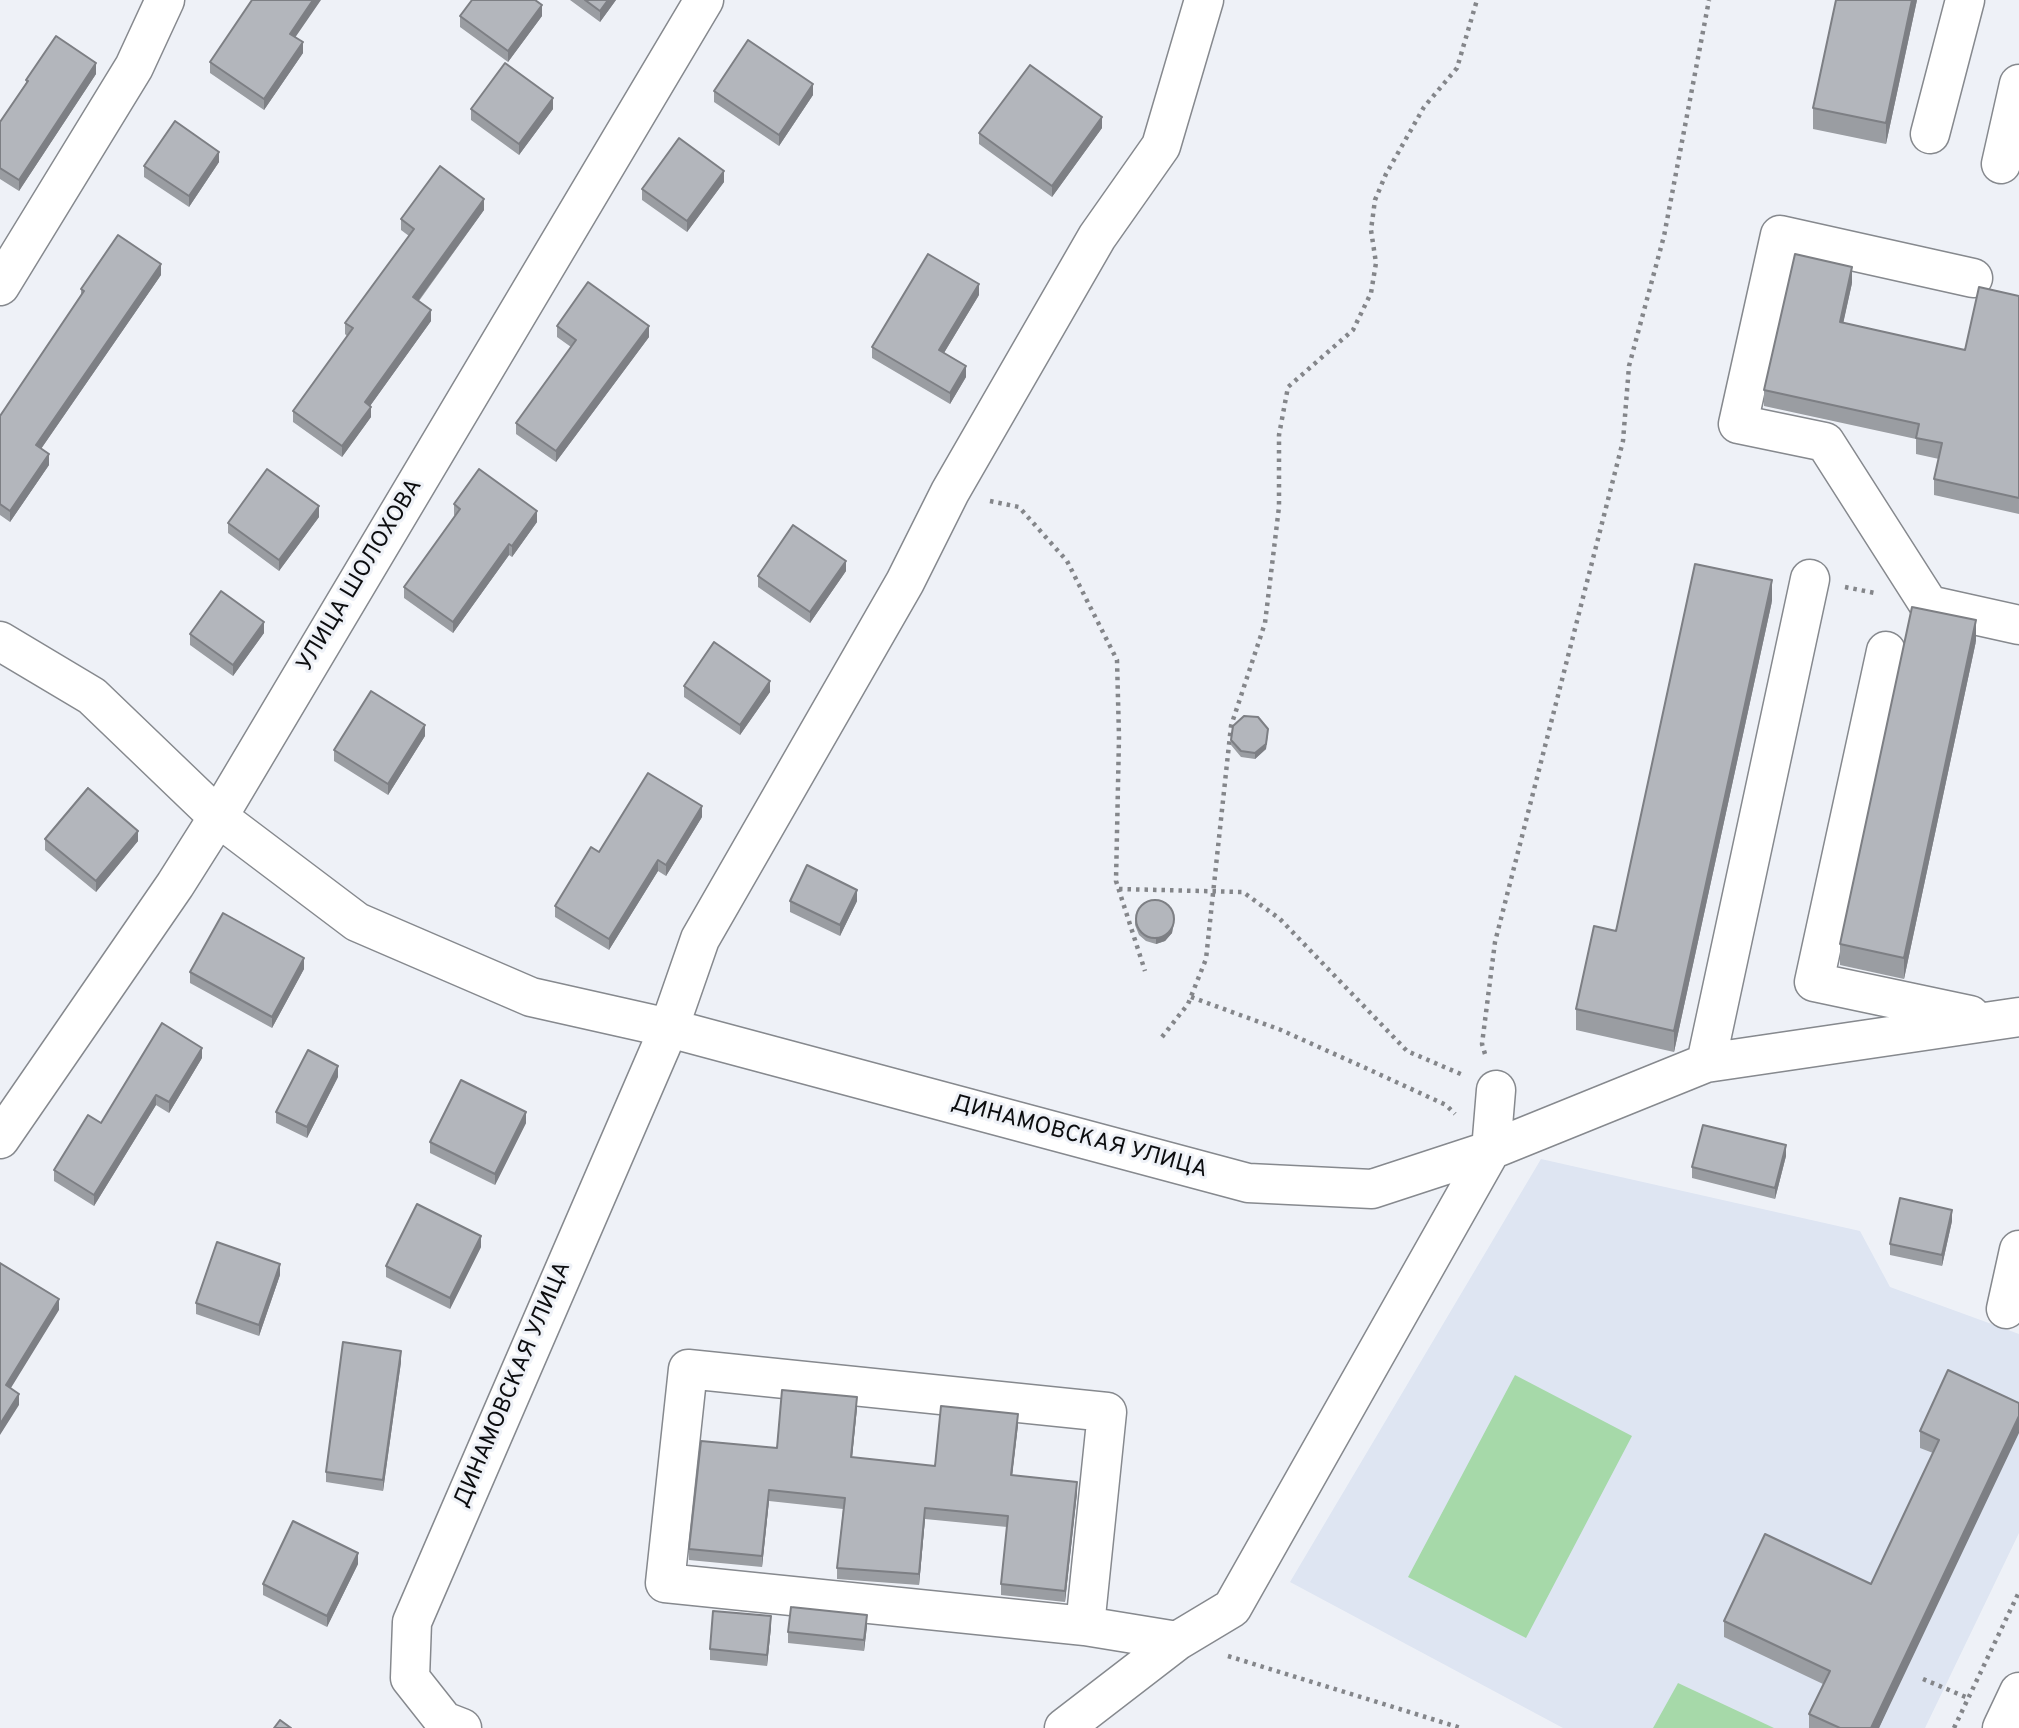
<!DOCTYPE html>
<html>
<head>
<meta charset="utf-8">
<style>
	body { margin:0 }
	canvas { display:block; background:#eef1f7 }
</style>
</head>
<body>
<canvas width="2019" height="1728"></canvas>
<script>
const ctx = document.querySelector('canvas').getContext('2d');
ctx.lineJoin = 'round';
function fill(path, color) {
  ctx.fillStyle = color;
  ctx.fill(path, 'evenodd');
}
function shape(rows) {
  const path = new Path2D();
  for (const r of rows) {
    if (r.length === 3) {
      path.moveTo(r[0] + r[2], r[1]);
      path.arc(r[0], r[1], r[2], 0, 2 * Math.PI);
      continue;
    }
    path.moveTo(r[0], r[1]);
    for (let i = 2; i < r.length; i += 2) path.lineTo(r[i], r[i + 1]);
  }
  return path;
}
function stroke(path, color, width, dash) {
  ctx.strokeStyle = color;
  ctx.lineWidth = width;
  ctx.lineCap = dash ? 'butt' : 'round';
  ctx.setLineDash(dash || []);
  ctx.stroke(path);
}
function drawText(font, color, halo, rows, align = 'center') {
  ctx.font = font + ' Overpass,sans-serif';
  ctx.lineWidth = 6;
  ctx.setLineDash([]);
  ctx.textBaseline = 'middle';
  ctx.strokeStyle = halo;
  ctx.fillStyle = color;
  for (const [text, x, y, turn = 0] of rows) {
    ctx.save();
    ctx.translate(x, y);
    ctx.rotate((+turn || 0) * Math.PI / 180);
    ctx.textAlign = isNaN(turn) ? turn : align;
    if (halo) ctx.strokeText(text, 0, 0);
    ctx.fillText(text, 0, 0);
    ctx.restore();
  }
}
const built = shape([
	[1541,1159,1860,1231,1890,1287,2019,1334,2019,1533,1925,1728,1563,1728,1290,1582]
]);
const green = shape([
	[1515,1375,1632,1436,1526,1638,1408,1577],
	[1678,1683,1774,1728,1653,1728]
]);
const path = shape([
	[990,501,1019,507,1067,561,1117,660,1119,737,1116,881,1145,971],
	[1845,587,1875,593],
	[1119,889,1243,892,1280,919,1407,1051,1463,1075],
	[1191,997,1281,1030,1370,1070,1446,1105,1455,1114],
	[1162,1037,1188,1004,1206,959,1231,726,1265,623,1279,507,1279,435,1288,387,1353,330,1371,293,1376,263,1371,230,1375,200,1386,174,1424,107,1457,68,1477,0],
	[1485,1054,1482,1044,1495,942,1623,441,1629,366,1664,236,1709,0],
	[1228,1656,1461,1728],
	[1923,1679,1968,1698],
	[1954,1728,2019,1592]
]);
const minor = shape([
	[1930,134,1965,0],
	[2001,164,2019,84],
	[1973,278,1780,235,1738,424,1825,442,1929,605,2019,625],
	[0,286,134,67,165,0],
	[0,641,92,696,218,817,357,922,531,997,669,1028,1248,1183,1372,1189,1491,1150,1706,1063,2019,1017],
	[1886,651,1814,982,1970,1015],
	[1706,1063,1810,579],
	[0,1139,175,885,218,817,704,0],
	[2006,1309,2019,1250],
	[1085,1626,1107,1412,688,1369,665,1583,1085,1626,1177,1641],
	[462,1728,444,1721,410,1678,412,1622,669,1028,700,939,905,582,950,492,1097,237,1161,146,1204,0],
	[1064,1728,1177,1641,1232,1608,1491,1150,1496,1090],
	[2002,1728,2019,1692]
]);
const wall = shape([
	[570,0,616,0,600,22],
	[1917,0,1886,144,1813,129,1813,108],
	[460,16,542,16,508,62,460,27],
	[295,37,303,53,264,110,210,73,210,62],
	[96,74,19,191,0,179,0,122,26,83,26,80],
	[714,91,813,95,779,146,714,102],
	[471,109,553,109,519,155,471,120],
	[1102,128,1052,197,979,144,979,133],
	[219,162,189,207,144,177,144,166],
	[724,182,687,232,642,200,642,189],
	[484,210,419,301,431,321,370,406,371,417,342,457,293,422,293,411,347,336,345,334,345,323,409,236,401,230,401,219],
	[161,275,41,449,49,465,10,522,0,515,0,416,81,295,81,289],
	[1852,283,1843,323,1965,350,2019,296,2019,514,1934,495,1934,479,1939,459,1916,454,1916,439,1764,406,1764,390],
	[979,295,944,353,966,377,950,404,872,358,872,347],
	[557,326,649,337,556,462,516,434,516,423,571,347,557,337],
	[454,504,537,522,512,557,509,555,453,633,404,598,404,587,455,516,454,515],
	[319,517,279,571,228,533,228,523],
	[846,571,810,623,758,587,758,576],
	[1772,601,1674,1052,1576,1030,1576,1009,1616,931],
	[264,633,233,676,190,645,190,634],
	[1976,641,1904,979,1840,965,1840,944],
	[684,686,770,692,740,735,684,697],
	[1268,734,1266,749,1255,759,1241,757,1231,745,1231,740],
	[425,736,388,795,334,761,334,750],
	[702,817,666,876,658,871,609,950,555,917,555,906,599,852],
	[45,839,138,841,96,892,45,850],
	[790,901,857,901,840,936,790,912],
	[1135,920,1174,923,1172,933,1165,941,1156,944,1146,941,1139,935,1135,925],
	[304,969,272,1028,190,983,190,972],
	[202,1058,169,1113,156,1105,94,1206,54,1181,54,1170,101,1123],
	[338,1077,307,1138,276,1123,276,1112],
	[526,1123,495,1185,430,1153,430,1142],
	[1786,1156,1775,1199,1692,1178,1692,1167],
	[1952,1221,1942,1266,1890,1255,1890,1244],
	[481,1247,450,1309,386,1277,386,1266],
	[280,1275,259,1336,196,1314,196,1303],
	[401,1362,383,1491,326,1482,326,1472],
	[2019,1403,1879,1728,1809,1728,1809,1714,1823,1684,1724,1637,1724,1621,1871,1584,1933,1453,1920,1448,1920,1431],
	[857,1408,852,1457,935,1466,1018,1425,1012,1475,1077,1493,1065,1602,1001,1595,1001,1584,1007,1527,925,1519,919,1585,837,1579,837,1568,843,1509,769,1501,762,1567,689,1560,689,1549,777,1448],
	[358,1564,327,1627,263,1595,263,1584],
	[867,1626,864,1651,788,1643,788,1632],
	[771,1627,767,1666,710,1660,710,1649]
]);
const shadedWall = shape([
	[313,0,321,0,290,45,290,34],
	[608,0,616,0,600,22,600,11],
	[1912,0,1917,0,1886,144,1886,123],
	[542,5,542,16,508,62,508,51],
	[303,42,303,53,264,110,264,99],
	[96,63,96,74,19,191,19,180],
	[813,84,813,95,779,146,779,135],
	[553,98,553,109,519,155,519,144],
	[1102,117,1102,128,1052,197,1052,186],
	[219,152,219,162,189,207,189,196],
	[724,171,724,182,687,232,687,221],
	[484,199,484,210,413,308,413,297],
	[161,264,161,275,36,456,36,445],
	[1852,267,1852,283,1840,338,1840,322],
	[979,284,979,295,939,361,939,350],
	[431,310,431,321,365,413,365,402],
	[649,326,649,337,556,462,556,451],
	[966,366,966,377,950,404,950,393],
	[371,407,371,417,342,457,342,446],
	[49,454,49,465,10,522,10,511],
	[319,506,319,517,279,571,279,560],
	[537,511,537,522,512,557,512,546],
	[509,544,509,555,453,633,453,622],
	[846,561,846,571,810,623,810,612],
	[1772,580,1772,601,1674,1052,1674,1031],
	[1976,620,1976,641,1904,979,1904,958],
	[264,622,264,633,233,676,233,665],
	[770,681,770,692,740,735,740,725],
	[425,725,425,736,388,795,388,784],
	[1268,729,1266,749,1255,759,1255,753],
	[702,806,702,817,666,876,666,865],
	[138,831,138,841,96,892,96,881],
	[658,860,658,871,609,950,609,939],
	[857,890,857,901,840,936,840,925],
	[1174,918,1172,933,1165,941,1156,944,1156,938],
	[304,958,304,969,272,1028,272,1017],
	[202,1048,202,1058,169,1113,169,1102],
	[338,1066,338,1077,307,1138,307,1127],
	[156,1095,156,1105,94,1206,94,1195],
	[526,1112,526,1123,495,1185,495,1174],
	[1786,1145,1786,1156,1775,1199,1775,1188],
	[1952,1210,1952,1221,1942,1266,1942,1255],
	[481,1236,481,1247,450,1309,450,1298],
	[280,1264,280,1275,259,1336,259,1325],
	[59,1299,59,1310,6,1396,6,1385],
	[401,1351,401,1362,383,1491,383,1480],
	[19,1394,19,1405,0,1435,0,1424],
	[857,1397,857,1408,851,1468,851,1457],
	[1018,1414,1018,1425,1011,1486,1011,1475],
	[2019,1416,2019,1433,1879,1728,1871,1728],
	[1077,1482,1077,1493,1065,1602,1065,1591],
	[769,1490,769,1501,762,1567,762,1556],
	[925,1508,925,1519,919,1585,919,1574],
	[358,1553,358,1564,327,1627,327,1616],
	[867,1615,867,1626,864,1651,864,1640],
	[771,1616,771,1627,767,1666,767,1655]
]);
const building = shape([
	[252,0,313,0,290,34,303,42,264,99,210,62,252,0],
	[472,0,535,0,542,5,508,51,460,16,472,0],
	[585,0,608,0,600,11,585,0],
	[1836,0,1912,0,1886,123,1813,108,1836,0],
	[56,36,96,63,19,180,0,168,0,122,28,81,26,80,56,36],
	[748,40,813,84,779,135,714,91,748,40],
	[505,63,553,98,519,144,471,109,505,63],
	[1030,65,1102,117,1052,186,979,133,1030,65],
	[175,121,219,152,189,196,144,166,175,121],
	[679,138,724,171,687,221,642,189,679,138],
	[440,166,484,199,413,297,431,310,365,402,371,407,342,446,293,411,353,328,345,323,414,229,401,219,440,166],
	[118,235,161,264,36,445,49,454,10,511,0,504,0,416,84,291,81,289,118,235],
	[928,254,979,284,939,350,966,366,950,393,872,347,928,254],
	[1795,254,1852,267,1840,322,1965,350,1979,287,2019,296,2019,498,1934,479,1942,443,1916,438,1919,424,1764,390,1795,254],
	[588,282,649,326,556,451,516,423,576,340,557,326,588,282],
	[267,469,319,506,279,560,228,523,267,469],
	[479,469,537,511,512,546,509,544,453,622,404,587,460,509,454,504,479,469],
	[793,525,846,561,810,612,758,576,793,525],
	[1695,564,1772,580,1674,1031,1576,1009,1594,926,1616,931,1695,564],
	[221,591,264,622,233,665,190,634,221,591],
	[1912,607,1976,620,1904,958,1840,944,1912,607],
	[714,642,770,681,740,725,684,686,714,642],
	[371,691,425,725,388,784,334,750,371,691],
	[1244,716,1258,717,1268,729,1266,744,1255,753,1241,751,1231,740,1233,726,1244,716],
	[648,773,702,806,666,865,658,860,609,939,555,906,591,847,599,852,648,773],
	[88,788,138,831,96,881,45,839,88,788],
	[807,865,857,890,840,925,790,901,807,865],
	[1155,919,19],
	[223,913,304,958,272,1017,190,972,223,913],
	[162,1023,202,1048,169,1102,156,1095,94,1195,54,1170,88,1115,101,1123,162,1023],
	[308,1050,338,1066,307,1127,276,1112,308,1050],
	[461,1080,526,1112,495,1174,430,1142,461,1080],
	[1703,1125,1786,1145,1775,1188,1692,1167,1703,1125],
	[1900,1198,1952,1210,1942,1255,1890,1244,1900,1198],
	[417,1204,481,1236,450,1298,386,1266,417,1204],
	[217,1242,280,1264,259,1325,196,1303,217,1242],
	[0,1263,59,1299,6,1385,19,1394,0,1424,0,1263],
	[343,1342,401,1351,383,1480,326,1472,343,1342],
	[1948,1370,2019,1403,2019,1416,1871,1728,1840,1728,1809,1714,1830,1671,1724,1621,1765,1534,1871,1584,1939,1440,1920,1431,1948,1370],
	[782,1390,857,1397,851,1457,935,1466,941,1406,1018,1414,1011,1475,1077,1482,1065,1591,1001,1584,1008,1516,925,1508,919,1574,837,1568,845,1498,769,1490,762,1556,689,1549,701,1441,777,1448,782,1390],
	[293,1521,358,1553,327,1616,263,1584,293,1521],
	[791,1607,867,1615,864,1640,788,1632,791,1607],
	[713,1611,771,1616,767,1655,710,1649,713,1611],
	[280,1720,291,1728,274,1728,280,1720]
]);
const streetNames = [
	["УЛИЦА ШОЛОХОВА",361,576,-59],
	["ДИНАМОВСКАЯ УЛИЦА",1079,1138,15],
	["ДИНАМОВСКАЯ УЛИЦА",514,1385,-67]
];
fill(built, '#dee5f2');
fill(green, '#a6d9a9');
stroke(minor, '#86898e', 41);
stroke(path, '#84868a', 4.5, [3.5, 5]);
stroke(minor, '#fff', 38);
fill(wall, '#9a9da2');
fill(shadedWall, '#7d7f84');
fill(building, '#b3b6bc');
stroke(building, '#7d7f84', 2);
drawText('23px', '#0c0d0f', '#eef1f7', streetNames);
</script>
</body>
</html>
